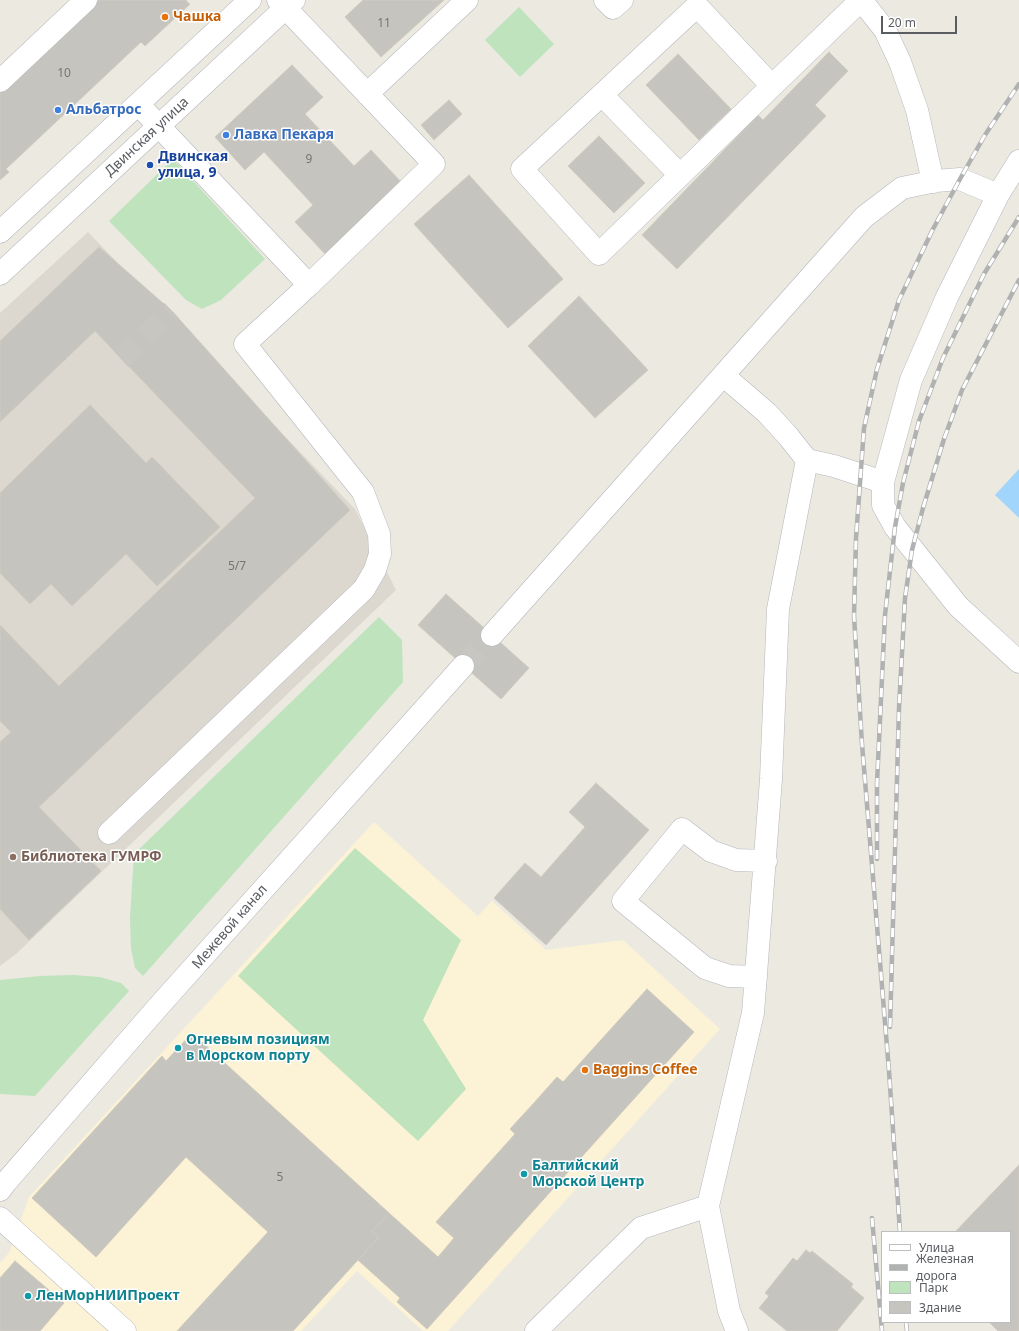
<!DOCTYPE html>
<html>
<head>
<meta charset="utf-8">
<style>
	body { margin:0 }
	#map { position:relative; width:1019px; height:1331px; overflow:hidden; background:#ece9e1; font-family:"Noto Sans",sans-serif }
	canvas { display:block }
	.legend { position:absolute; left:881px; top:1231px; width:130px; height:92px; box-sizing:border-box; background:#fff; border:1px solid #bdbec0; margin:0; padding:5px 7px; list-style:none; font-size:12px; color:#595d61 }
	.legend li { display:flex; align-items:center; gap:8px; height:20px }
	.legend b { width:20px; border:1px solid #bdbec0 }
	.scale { position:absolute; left:881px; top:16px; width:76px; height:18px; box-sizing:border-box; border:2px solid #595d61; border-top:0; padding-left:5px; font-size:12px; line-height:14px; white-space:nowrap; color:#595d61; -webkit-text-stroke:3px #fff; paint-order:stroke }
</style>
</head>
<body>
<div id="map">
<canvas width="1019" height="1331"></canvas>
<ul class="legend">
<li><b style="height:5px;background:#fff"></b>Улица</li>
<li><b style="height:5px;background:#b0b1b1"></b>Железная дорога</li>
<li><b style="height:11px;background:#bee3bd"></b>Парк</li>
<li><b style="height:11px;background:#c6c4be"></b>Здание</li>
</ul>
<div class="scale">20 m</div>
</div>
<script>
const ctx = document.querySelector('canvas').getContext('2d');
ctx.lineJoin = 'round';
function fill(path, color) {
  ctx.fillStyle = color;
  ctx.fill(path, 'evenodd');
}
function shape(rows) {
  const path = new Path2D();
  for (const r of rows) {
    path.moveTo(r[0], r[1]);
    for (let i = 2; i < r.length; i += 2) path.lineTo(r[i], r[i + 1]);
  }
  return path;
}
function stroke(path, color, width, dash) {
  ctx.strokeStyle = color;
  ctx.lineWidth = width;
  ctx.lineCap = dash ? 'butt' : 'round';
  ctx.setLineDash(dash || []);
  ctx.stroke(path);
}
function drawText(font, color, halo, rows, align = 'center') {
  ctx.font = font + ' "Noto Sans",sans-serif';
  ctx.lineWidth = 3;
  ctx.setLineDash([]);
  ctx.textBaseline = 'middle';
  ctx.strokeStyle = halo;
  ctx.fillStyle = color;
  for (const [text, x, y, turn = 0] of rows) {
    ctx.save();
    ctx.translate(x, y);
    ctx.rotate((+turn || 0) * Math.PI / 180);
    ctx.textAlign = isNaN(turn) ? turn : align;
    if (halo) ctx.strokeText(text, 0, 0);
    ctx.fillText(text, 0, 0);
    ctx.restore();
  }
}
const commercial = shape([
	[374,822,478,916,492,901,546,950,623,940,720,1029,448,1331,423,1331,357,1271,301,1331,0,1331,0,1263,9,1253,29,1197]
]);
const education = shape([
	[88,232,355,509,396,590,16,954,0,966,0,313]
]);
const green = shape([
	[519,7,554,44,520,77,485,40],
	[173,159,265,259,221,300,202,309,186,300,109,221],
	[379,617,402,640,403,682,143,976,135,968,131,948,130,918,134,854],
	[355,848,461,940,423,1020,466,1089,418,1141,238,976],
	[74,975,100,977,121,983,129,991,35,1096,0,1094,0,980,40,976]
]);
const water = shape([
	[1019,469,1019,518,995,495]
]);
const building = shape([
	[99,0,187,0,186,1,190,4,145,46,141,42,6,169,9,172,0,180,0,93,99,0],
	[363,0,444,0,381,57,345,17,363,0],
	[829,52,848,71,815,105,826,116,677,269,642,235,758,115,763,120,829,52],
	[678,54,731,109,699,140,646,85,678,54],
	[292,65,323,97,305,114,354,166,371,150,402,183,325,254,295,222,313,205,264,152,245,170,215,137,292,65],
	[449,100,462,114,434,140,421,125,449,100],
	[599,136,645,183,614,213,568,166,599,136],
	[469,175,563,279,508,328,414,224,469,175],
	[99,247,172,311,350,510,39,807,101,871,29,940,0,909,0,742,11,732,0,721,0,625,59,686,255,498,95,331,0,422,0,341,99,247],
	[579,296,648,370,595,418,528,346,579,296],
	[90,405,146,463,152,457,220,527,157,586,126,554,72,606,51,584,30,604,0,573,0,493,90,405],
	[446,594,529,668,501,699,418,625,446,594],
	[596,783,649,830,546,945,494,898,525,863,541,877,585,827,569,812,596,783],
	[647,989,694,1032,427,1329,397,1302,400,1298,358,1260,379,1237,372,1231,389,1213,438,1257,454,1238,436,1222,515,1134,510,1129,533,1104,557,1077,563,1082,647,989],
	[192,1033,389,1213,372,1231,379,1237,293,1331,177,1331,268,1232,186,1157,96,1257,32,1198,162,1056,166,1061,192,1033],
	[1019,1165,1019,1331,998,1331,989,1322,1010,1322,1010,1232,955,1232,1019,1165],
	[806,1250,810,1253,812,1251,853,1284,851,1287,864,1298,837,1331,787,1331,759,1308,769,1296,765,1293,793,1258,797,1261,806,1250],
	[15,1261,64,1303,40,1331,0,1331,0,1278,15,1261]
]);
const minorTunnel = shape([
	[121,359,172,311],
	[463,666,492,635]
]);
const minor = shape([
	[278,0,434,164,309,285],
	[605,0,613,8,622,0],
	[861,0,885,30,900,62,917,110,933,182],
	[0,81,86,0],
	[772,86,697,6,522,169,599,254,772,86,861,0,862,0],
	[367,94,467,0],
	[602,95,680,175],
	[1019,161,998,195,947,297,911,380,883,482,883,505,895,527,958,606,1019,662],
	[0,232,250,0],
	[0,274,294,0],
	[724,376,767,413,788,436,807,460,834,466,883,482],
	[492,635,864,217,902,188,936,181,960,179,998,195],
	[109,833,364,589,375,570,380,554,379,534,363,492,245,344,309,285,138,104],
	[756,977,729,976,705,968,623,901,682,829,711,851,736,860,766,861],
	[0,1190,6,1182,158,1007,463,666],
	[0,1218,125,1331],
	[536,1331,641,1228,708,1206],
	[737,1331,729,1311,708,1206,753,1013,771,779,778,609,807,460]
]);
const rail = shape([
	[877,859,877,783,885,615,895,527,903,483,919,421,943,358,984,274,1019,217],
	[890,1027,899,708,905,598,912,550,923,508,944,439,962,390,1019,280],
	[872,1218,882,1331],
	[900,1232,889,1071,862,744,854,616,856,538,864,428,877,369,899,300,933,229,960,179,985,135,1019,84],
	[906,1322,907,1331]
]);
const markers = [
	[165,17,4,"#e8710a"],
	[58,110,4,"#3f7fe0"],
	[226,135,4,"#3f7fe0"],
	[150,165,4,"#1a4fb4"],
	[13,857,4,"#8d6e63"],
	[178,1048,4,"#0f9aa8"],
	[585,1070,4,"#e8710a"],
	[524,1174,4,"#0f9aa8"],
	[28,1296,4,"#0f9aa8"]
];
const numberNames = [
	["11",384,24],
	["10",64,74],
	["9",309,160],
	["5/7",237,567],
	["5",280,1178]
];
const foodNames = [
	["Чашка",173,17],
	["Baggins Coffee",593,1070]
];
const shopNames = [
	["Альбатрос",66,110],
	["Лавка Пекаря",234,135]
];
const streetNames = [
	["Двинская улица",147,137,-43],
	["Межевой канал",230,927,-49]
];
const transitNames = [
	["Двинская",158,157],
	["улица, 9",158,173]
];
const educationNames = [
	["Библиотека ГУМРФ",21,857]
];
const cultureNames = [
	["Огневым позициям",186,1040],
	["в Морском порту",186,1056],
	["Балтийский",532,1166],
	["Морской Центр",532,1182],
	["ЛенМорНИИПроект",36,1296]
];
fill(commercial, '#fcf2d5');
fill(education, '#dcd8cf');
fill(green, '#bee3bd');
fill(water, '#a1d5fb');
fill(building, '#c6c4be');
stroke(building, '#d0cbbf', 1);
stroke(minorTunnel, '#c7c6c1', 22, [22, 11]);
stroke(minor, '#b3b7bb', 23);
stroke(minor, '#fff', 22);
stroke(rail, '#b0b1b1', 4.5);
stroke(rail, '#fff', 3, [9]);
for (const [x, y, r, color] of markers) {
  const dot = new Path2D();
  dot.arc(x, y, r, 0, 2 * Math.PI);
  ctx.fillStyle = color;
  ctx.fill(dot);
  stroke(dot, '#fff', 1.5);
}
drawText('12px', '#747778', null, numberNames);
drawText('bold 14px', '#c56008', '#fff', foodNames, 'left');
drawText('bold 14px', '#366cbe', '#fff', shopNames, 'left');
drawText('14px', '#595d61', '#fff', streetNames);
drawText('bold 14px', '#164399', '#fff', transitNames, 'left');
drawText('bold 14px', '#785e54', '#fff', educationNames, 'left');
drawText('bold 14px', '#0d838f', '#fff', cultureNames, 'left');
</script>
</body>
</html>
